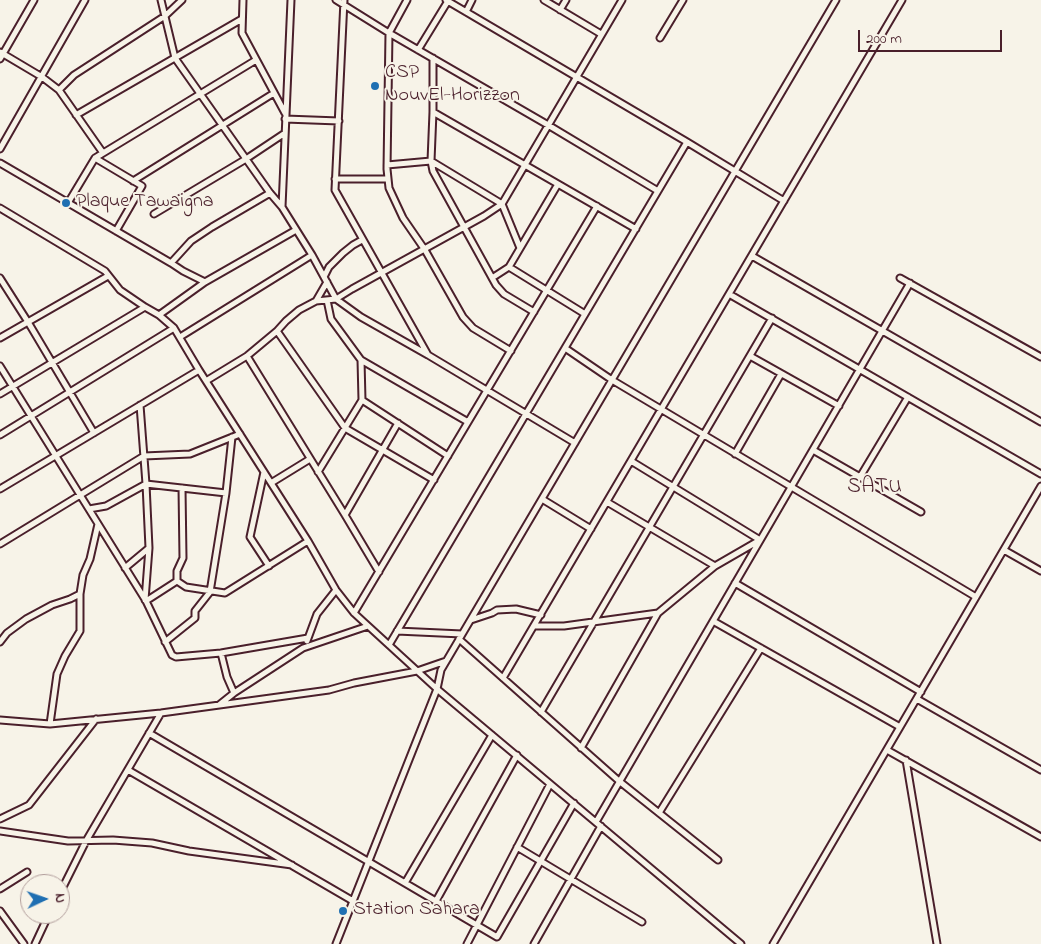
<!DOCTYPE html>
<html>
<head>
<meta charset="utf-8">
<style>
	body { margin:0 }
	#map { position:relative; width:1041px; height:944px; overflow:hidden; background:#f7f3e8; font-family:"Indie Flower",sans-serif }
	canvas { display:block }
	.north { position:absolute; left:20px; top:874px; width:50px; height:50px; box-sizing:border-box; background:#f7f3e8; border:1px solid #b29e9c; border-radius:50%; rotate:87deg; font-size:14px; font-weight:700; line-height:20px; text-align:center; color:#4a1f2b }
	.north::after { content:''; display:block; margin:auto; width:18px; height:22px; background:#1f6fb2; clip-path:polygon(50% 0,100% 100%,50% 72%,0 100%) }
	.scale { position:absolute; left:858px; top:30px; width:144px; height:22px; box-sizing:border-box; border:2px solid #4a1f2b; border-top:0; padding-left:6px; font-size:15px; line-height:18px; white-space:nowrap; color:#4a1f2b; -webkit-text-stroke:4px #f7f3e8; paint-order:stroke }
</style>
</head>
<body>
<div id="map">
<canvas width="1041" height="944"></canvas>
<div class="north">N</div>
<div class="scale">200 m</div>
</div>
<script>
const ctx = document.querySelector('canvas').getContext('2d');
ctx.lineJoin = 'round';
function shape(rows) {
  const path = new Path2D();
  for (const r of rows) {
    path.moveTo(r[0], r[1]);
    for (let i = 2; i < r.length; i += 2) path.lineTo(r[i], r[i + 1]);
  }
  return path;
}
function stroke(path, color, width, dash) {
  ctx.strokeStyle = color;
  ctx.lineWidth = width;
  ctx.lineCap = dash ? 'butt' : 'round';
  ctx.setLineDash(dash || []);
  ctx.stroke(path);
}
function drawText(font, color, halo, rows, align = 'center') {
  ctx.font = font + ' "Indie Flower",sans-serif';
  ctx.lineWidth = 4;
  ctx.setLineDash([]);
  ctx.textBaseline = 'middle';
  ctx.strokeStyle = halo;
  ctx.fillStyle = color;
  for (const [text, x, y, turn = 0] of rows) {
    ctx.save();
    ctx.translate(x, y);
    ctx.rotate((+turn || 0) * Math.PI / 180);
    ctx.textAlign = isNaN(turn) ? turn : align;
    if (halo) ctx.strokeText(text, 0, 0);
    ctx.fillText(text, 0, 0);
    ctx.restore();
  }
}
const minor = shape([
	[161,0,175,58,270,193,282,207,312,255,336,299,361,317,428,355,575,443],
	[243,0,242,33,285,113],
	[336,0,389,33,548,125,658,191],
	[344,0,335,190,428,355],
	[407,0,389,33,387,169,389,188,403,218,425,250,463,317,473,328,511,351],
	[446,0,687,142,784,201],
	[544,0,601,34],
	[560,10,566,0],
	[466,12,472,0],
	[660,38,683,0],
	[418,50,448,1],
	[0,52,42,77,59,90,103,153],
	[433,58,433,112,431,161,433,171,496,285,504,294,534,312],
	[0,59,34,0],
	[59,90,74,75,165,16,182,0],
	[433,112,636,229],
	[76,115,242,19],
	[285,119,339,121],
	[0,149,85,0],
	[95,158,142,186,116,231],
	[0,163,171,263,183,271,205,282],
	[387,165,431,161,502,204,520,248],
	[335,179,388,179],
	[133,181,274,93],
	[68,203,95,158,256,60],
	[282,207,291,0],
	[0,208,105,271,120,290,145,307],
	[154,214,246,159,285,133],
	[296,230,205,282,159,315,174,328,199,370,308,541,336,590,354,613,437,689,741,944],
	[752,256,1041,422],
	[171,263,191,241,212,227,270,193],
	[509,267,585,314],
	[324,277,329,267,343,253,353,245,362,240],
	[0,278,28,322,94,433],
	[492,278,509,267,558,184],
	[900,278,1041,357],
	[327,282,316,301,336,299,352,289,484,216,502,204,622,0],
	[729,294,1041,474],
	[316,301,299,310,286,321,277,331,345,428,434,480],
	[180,337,312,255],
	[0,338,108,276],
	[565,348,612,380,976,597],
	[247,356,345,515,379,572],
	[750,356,839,406],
	[361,360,468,422],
	[0,366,146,601,172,655,176,657,221,653,308,638],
	[206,381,247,356,277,331],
	[0,394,145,307,159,315],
	[362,400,448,456],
	[0,435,174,328],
	[813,450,921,512],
	[735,454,781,374],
	[264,472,250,537,269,566],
	[318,472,362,400,361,360,331,319,327,300],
	[860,477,908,397],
	[271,483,310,459],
	[0,489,199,370],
	[542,499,591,529],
	[607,502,715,566],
	[89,509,106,506,146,484,226,493],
	[345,515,398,423],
	[0,544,144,456,190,454,240,434],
	[1004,550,1041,571],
	[125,568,149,548,146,484,140,405],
	[177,581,186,587,225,593,308,541],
	[177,581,177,571,183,558,182,488],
	[735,583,921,692],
	[145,600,149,548],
	[146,601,177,581],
	[354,613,597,206],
	[471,620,492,613,497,610,516,609,541,615],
	[713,621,900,727],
	[534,626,564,626,658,613,715,566,760,540,631,461],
	[397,631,462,634],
	[459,639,619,781,718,860],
	[307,641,317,614,336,590],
	[0,642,7,633,26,619,52,605,70,599,80,594],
	[165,642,195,618,195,611,210,592,226,493,232,437],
	[389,645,687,142],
	[221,653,227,677,234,693],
	[503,678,902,0],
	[917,699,1041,770],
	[219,705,234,693,303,648,368,626],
	[541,712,772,318],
	[0,720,50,724,161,713,329,690,354,683,417,671,446,661],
	[50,724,57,674,65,656,80,631,80,594,83,575,90,559,98,524],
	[149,733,497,937,574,803],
	[581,748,658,613],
	[887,750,1041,837],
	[906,760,937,944],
	[128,770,353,901],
	[659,813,761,648],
	[0,819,29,805,96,719],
	[596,822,910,283],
	[0,831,68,841,113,840,152,843,189,851,292,865],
	[517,847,642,922],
	[405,883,492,735],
	[0,889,27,872],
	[60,893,86,841,161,713],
	[436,901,517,755],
	[0,911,24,944],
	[35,944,49,914],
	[336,944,437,689,441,670,836,0],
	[467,944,550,784],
	[534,944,601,826],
	[773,944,1041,486]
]);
const markers = [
	[375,86,5,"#1f6fb2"],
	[66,203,5,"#1f6fb2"],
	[343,911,5,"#1f6fb2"]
];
const poiNames = [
	["CSP",385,74],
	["NouvEl-Horizzon",385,97],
	["Plaque Tawaigna",76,203],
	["Station Sahara",353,911]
];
const neighbourhoodNames = [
	["SATU",875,489]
];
stroke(minor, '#4a1f2b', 9);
stroke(minor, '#f7f3e8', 5);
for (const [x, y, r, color] of markers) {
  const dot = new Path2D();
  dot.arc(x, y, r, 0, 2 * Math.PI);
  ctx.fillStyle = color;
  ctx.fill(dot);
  stroke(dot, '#f7f3e8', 2);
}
drawText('20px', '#4a1f2b', '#f7f3e8', poiNames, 'left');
ctx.letterSpacing = '1px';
drawText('21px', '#4a1f2b', '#f7f3e8', neighbourhoodNames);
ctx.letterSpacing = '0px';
</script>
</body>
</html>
